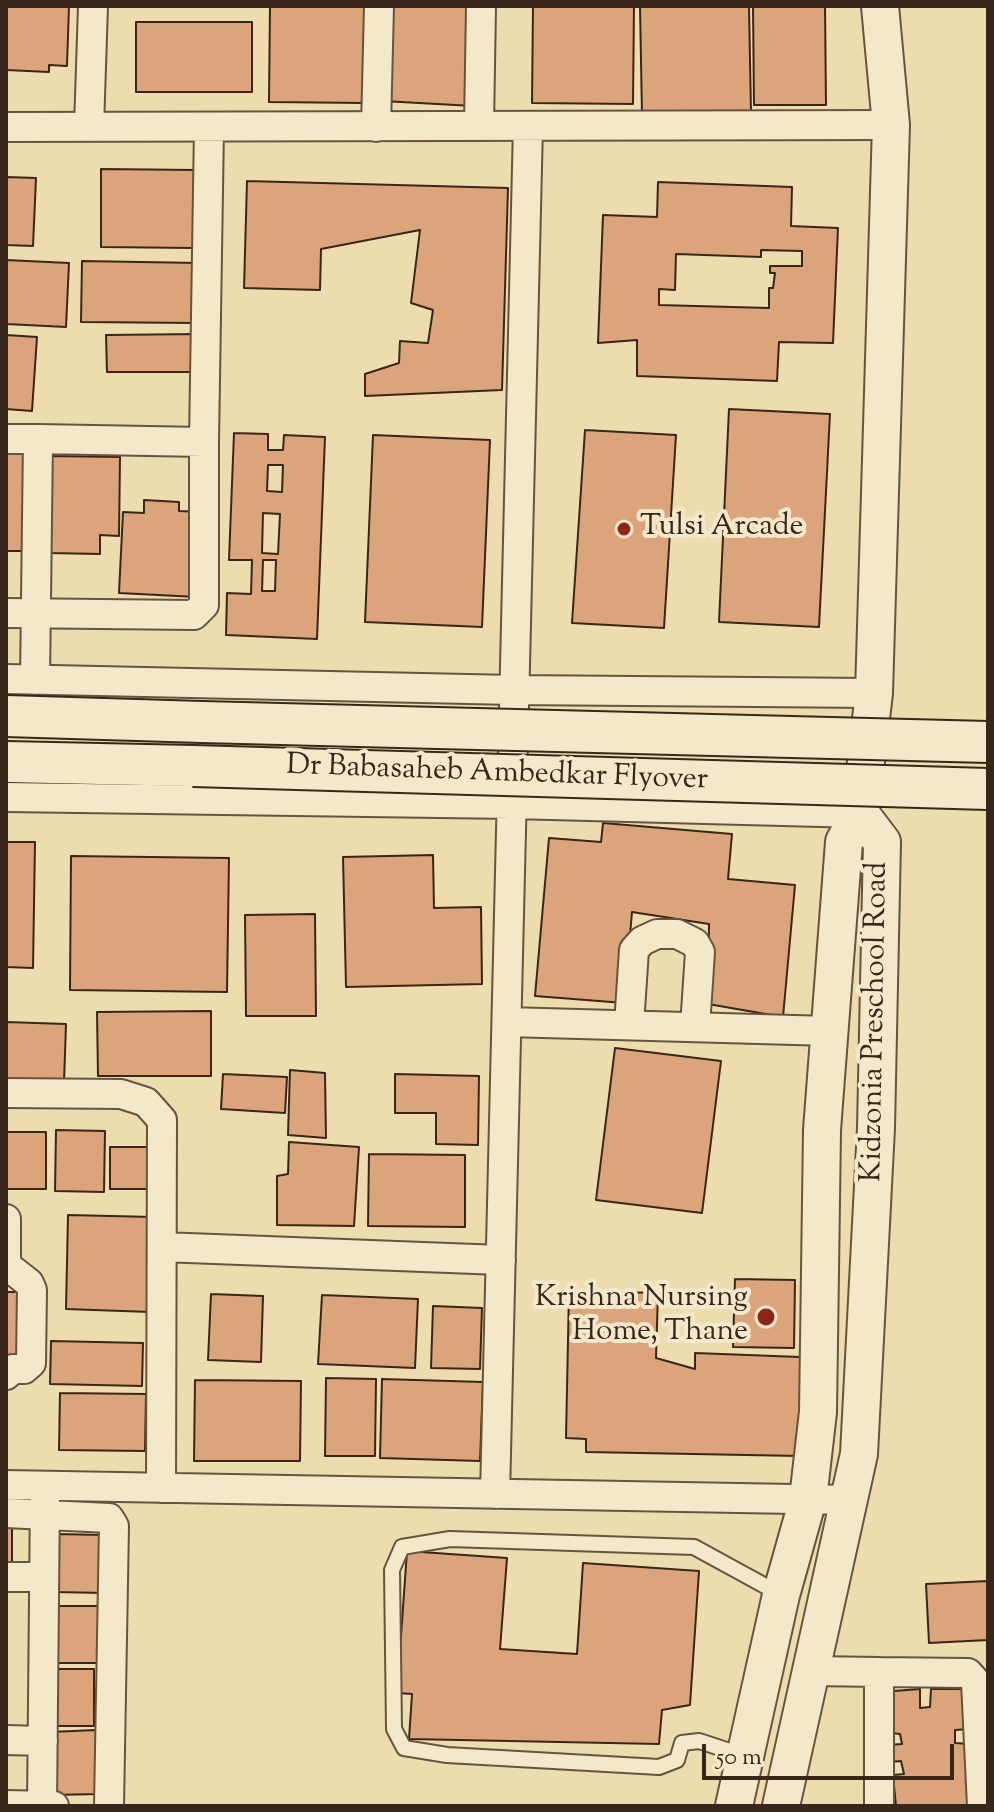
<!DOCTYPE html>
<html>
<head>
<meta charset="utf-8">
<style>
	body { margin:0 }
	#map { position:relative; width:994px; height:1812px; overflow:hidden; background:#eddcad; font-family:"Sorts Mill Goudy",serif }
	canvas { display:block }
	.frame { position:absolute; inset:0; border:8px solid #39261b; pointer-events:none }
	.scale { position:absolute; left:702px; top:1744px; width:252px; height:36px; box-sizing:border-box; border:4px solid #39261b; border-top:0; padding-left:10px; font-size:24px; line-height:28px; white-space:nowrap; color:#39261b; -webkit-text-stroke:6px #f3e8ca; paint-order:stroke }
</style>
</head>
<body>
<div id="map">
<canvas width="994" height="1812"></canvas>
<div class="frame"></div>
<div class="scale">50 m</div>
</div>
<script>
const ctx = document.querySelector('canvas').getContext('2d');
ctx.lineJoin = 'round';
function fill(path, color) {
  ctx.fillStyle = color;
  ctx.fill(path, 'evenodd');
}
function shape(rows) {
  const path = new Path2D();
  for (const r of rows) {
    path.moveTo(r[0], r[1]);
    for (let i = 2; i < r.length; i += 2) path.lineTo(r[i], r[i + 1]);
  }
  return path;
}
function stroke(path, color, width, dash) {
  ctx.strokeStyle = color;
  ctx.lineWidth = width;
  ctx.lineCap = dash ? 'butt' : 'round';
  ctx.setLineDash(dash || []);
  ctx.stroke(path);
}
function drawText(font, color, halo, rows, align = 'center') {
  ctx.font = font + ' "Sorts Mill Goudy",serif';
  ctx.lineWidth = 8;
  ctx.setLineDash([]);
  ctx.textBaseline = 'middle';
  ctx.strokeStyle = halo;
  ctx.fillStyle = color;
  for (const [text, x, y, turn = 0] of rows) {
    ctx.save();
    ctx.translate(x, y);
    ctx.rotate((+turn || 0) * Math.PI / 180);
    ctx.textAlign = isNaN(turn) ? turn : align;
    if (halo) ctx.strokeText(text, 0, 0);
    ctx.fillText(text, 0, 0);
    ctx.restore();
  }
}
const building = shape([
	[6,6,69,6,67,66,49,65,49,72,6,70,6,6],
	[270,6,366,6,364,103,269,102,270,6],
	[386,6,475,6,473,106,383,101,386,6],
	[533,6,634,6,633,104,532,103,533,6],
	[640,6,749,6,751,113,642,115,640,6],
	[753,6,825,6,826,105,754,105,753,6],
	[136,22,252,22,252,92,136,92,136,22],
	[101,169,196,170,194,248,101,247,101,169],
	[6,177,36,178,33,246,6,245,6,177],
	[247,181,508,188,502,390,365,396,365,374,399,363,400,341,428,343,433,310,411,303,420,230,321,249,320,290,244,288,247,181],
	[658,182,792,187,791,226,838,228,833,343,779,342,777,381,637,376,637,340,598,343,603,215,657,217,658,182],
	[761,250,802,251,802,266,770,266,770,273,775,273,773,288,769,288,769,308,659,305,659,289,675,290,676,254,761,257,761,250],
	[6,260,69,263,66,327,6,324,6,260],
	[82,261,199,263,197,323,81,322,82,261],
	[200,334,200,372,107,372,106,335,200,334],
	[6,335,37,337,32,411,6,409,6,335],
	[729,409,830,414,819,627,719,622,729,409],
	[585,430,676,435,664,628,572,623,585,430],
	[234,433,268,434,268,450,283,450,284,435,325,437,317,639,226,635,227,593,251,594,252,560,229,560,234,433],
	[268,465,283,465,282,492,267,491,268,465],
	[263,513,280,514,278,554,262,553,263,513],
	[263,560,276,560,275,591,262,591,263,560],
	[373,435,490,440,482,627,365,622,373,435],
	[6,453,23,453,23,551,6,551,6,453],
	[50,456,120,457,119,536,100,535,100,554,49,553,50,456],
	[144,500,179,502,179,511,201,512,197,597,119,593,123,512,144,513,144,500],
	[603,823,732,834,728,879,795,885,783,1017,708,1004,709,924,632,912,624,1003,535,996,549,838,601,842,603,823],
	[6,842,35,842,33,968,6,967,6,842],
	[433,855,434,908,481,907,482,984,346,987,343,857,433,855],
	[71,856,229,858,227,992,70,990,71,856],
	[315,914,316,1016,246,1016,245,915,315,914],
	[211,1011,211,1076,98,1076,97,1012,211,1011],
	[6,1022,66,1024,64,1083,6,1081,6,1022],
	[615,1048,721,1061,702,1213,596,1200,615,1048],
	[290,1070,325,1073,326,1138,288,1135,290,1070],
	[223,1074,287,1077,285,1113,221,1109,223,1074],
	[395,1074,479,1076,478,1145,436,1144,436,1113,395,1113,395,1074],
	[56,1130,105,1131,104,1192,55,1191,56,1130],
	[6,1132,46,1132,46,1189,6,1189,6,1132],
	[289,1142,359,1147,354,1226,277,1225,277,1176,288,1174,289,1142],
	[110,1147,148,1147,148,1189,110,1189,110,1147],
	[369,1154,465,1155,465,1227,368,1226,369,1154],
	[68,1215,153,1217,150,1312,66,1309,68,1215],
	[735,1279,795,1280,794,1348,733,1347,735,1279],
	[569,1291,658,1293,656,1358,695,1369,695,1353,800,1357,800,1456,586,1452,586,1439,566,1438,569,1291],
	[6,1292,26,1292,24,1363,6,1362,6,1292],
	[211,1294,263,1296,261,1362,208,1360,211,1294],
	[322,1295,418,1299,415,1368,318,1364,322,1295],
	[433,1306,482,1308,480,1369,431,1368,433,1306],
	[51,1341,143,1343,142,1386,50,1384,51,1341],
	[326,1378,376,1379,375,1456,325,1456,326,1378],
	[382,1379,483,1382,480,1461,380,1458,382,1379],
	[195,1380,301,1381,300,1461,194,1461,195,1380],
	[60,1393,146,1394,145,1451,59,1450,60,1393],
	[6,1525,12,1525,12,1574,6,1574,6,1525],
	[54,1534,106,1535,105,1593,53,1592,54,1534],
	[407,1551,507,1558,500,1649,577,1654,583,1563,699,1571,690,1705,662,1710,659,1744,409,1739,412,1694,397,1693,407,1551],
	[988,1581,988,1640,929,1643,926,1584,988,1581],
	[51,1606,99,1606,99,1663,51,1663,51,1606],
	[55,1669,94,1669,94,1726,55,1726,55,1669],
	[920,1689,920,1708,930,1707,931,1689,965,1689,963,1714,968,1716,969,1729,955,1730,955,1743,970,1744,971,1806,896,1806,893,1775,904,1774,901,1761,889,1762,887,1745,902,1744,900,1734,890,1733,894,1691,920,1689],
	[96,1730,99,1794,51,1795,50,1732,96,1730]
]);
const service = shape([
	[745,1756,699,1741,682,1743,677,1760,659,1767,447,1755,404,1748,394,1729,392,1570,402,1547,450,1539,694,1547,780,1594]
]);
const minor = shape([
	[479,126,481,6],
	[6,127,891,125],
	[89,127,93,6],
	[376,127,379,6],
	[6,439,38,439,35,680],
	[38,439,204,442,209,127],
	[6,613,194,615,204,605,204,442],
	[6,679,514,690,874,693],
	[6,797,512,804,860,813],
	[507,1022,830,1031],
	[629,1025,634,950,642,941,657,934,677,934,695,943,700,952,695,1027],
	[6,1093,121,1094,146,1102,162,1120,161,1488],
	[6,1219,6,1265,29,1283,32,1290,31,1363,24,1369,13,1369,6,1375],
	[162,1247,501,1260],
	[6,1485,851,1500],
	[495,1494,528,126],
	[6,1513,109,1518,114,1526,109,1806],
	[6,1577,44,1577],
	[812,1671,879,1672],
	[6,1740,43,1741],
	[6,1805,54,1806],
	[42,1806,45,1495],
	[879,1806,879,1672,968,1673,976,1682,982,1806]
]);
const tertiary = shape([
	[734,1806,781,1595,808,1499,818,1412,822,1130,844,842,860,813,874,693,891,125,880,6],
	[781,1806,859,1454,876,1128,882,842,860,813]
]);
const secondary = shape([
	[6,716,202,722],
	[6,762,193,766]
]);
const secondaryBridge = shape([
	[202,722,988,742],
	[193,766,988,789]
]);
const markers = [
	[624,529,8,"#8f2418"],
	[766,1317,10,"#8f2418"]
];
const poiNames = [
	["Tulsi Arcade",640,529],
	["Krishna Nursing",748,1300,"right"],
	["Home, Thane",748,1334,"right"]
];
const streetNames = [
	["Dr Babasaheb Ambedkar Flyover",497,775,2],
	["Kidzonia Preschool Road",877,1022,-89]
];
fill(building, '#dca47b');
stroke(building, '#39261b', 2);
stroke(service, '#665440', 18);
stroke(minor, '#665440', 32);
stroke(tertiary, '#665440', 40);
stroke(secondary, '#39261b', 44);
stroke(service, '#f3e8ca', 14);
stroke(minor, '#f3e8ca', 28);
stroke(tertiary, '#f3e8ca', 36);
stroke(secondary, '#f3e8ca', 40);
stroke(secondaryBridge, '#39261b', 44, []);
stroke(secondaryBridge, '#f3e8ca', 40);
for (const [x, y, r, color] of markers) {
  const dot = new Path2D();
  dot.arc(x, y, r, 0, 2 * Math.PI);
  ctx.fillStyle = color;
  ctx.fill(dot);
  stroke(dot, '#f3e8ca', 3);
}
drawText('30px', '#39261b', '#f3e8ca', poiNames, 'left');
drawText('30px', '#39261b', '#f3e8ca', streetNames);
</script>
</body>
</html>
